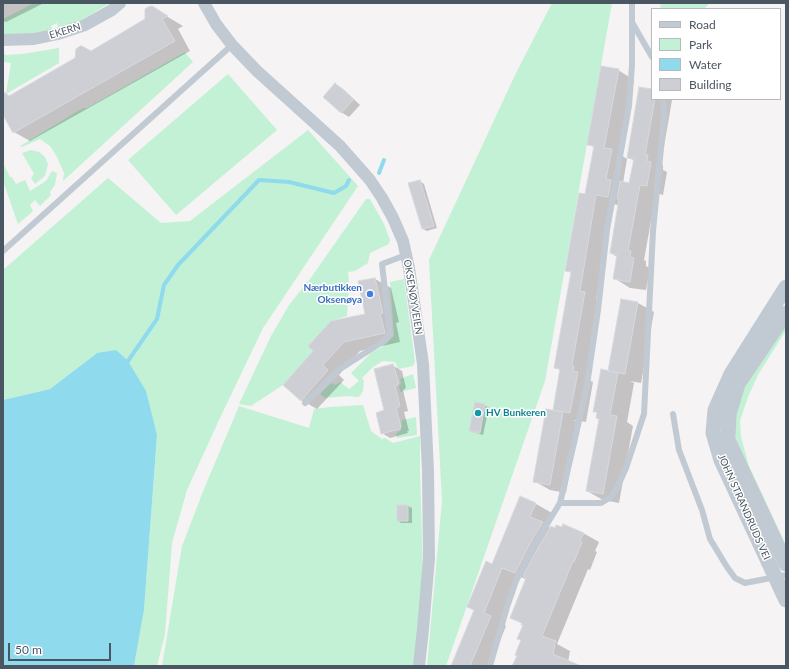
<!DOCTYPE html>
<html>
<head>
<meta charset="utf-8">
<style>
	body { margin:0 }
	#map { position:relative; width:789px; height:669px; overflow:hidden; background:#f5f3f3; font-family:Lato,sans-serif }
	canvas { display:block }
	.frame { position:absolute; inset:0; border:4px solid #4a5661; pointer-events:none }
	.legend { position:absolute; left:651px; top:8px; width:130px; height:92px; box-sizing:border-box; background:#fff; border:1px solid #b7bbc0; margin:0; padding:5px 7px; list-style:none; font-size:12px; color:#4a5661 }
	.legend li { display:flex; align-items:center; gap:8px; height:20px }
	.legend b { width:20px; border:1px solid #b7bbc0 }
	.scale { position:absolute; left:8px; top:643px; width:103px; height:18px; box-sizing:border-box; border:2px solid #4a5661; border-top:0; padding-left:5px; font-size:12px; line-height:14px; white-space:nowrap; color:#4a5661; -webkit-text-stroke:3px #fff; paint-order:stroke }
</style>
</head>
<body>
<div id="map">
<canvas width="789" height="669"></canvas>
<div class="frame"></div>
<ul class="legend">
<li><b style="height:5px;background:#c1cad2"></b>Road</li>
<li><b style="height:11px;background:#c3f1d5"></b>Park</li>
<li><b style="height:11px;background:#90daee"></b>Water</li>
<li><b style="height:11px;background:#cdcfd5"></b>Building</li>
</ul>
<div class="scale">50 m</div>
</div>
<script>
const ctx = document.querySelector('canvas').getContext('2d');
ctx.lineJoin = 'round';
function fill(path, color) {
  ctx.fillStyle = color;
  ctx.fill(path, 'evenodd');
}
function shape(rows) {
  const path = new Path2D();
  for (const r of rows) {
    path.moveTo(r[0], r[1]);
    for (let i = 2; i < r.length; i += 2) path.lineTo(r[i], r[i + 1]);
  }
  return path;
}
function stroke(path, color, width, dash) {
  ctx.strokeStyle = color;
  ctx.lineWidth = width;
  ctx.lineCap = dash ? 'butt' : 'round';
  ctx.setLineDash(dash || []);
  ctx.stroke(path);
}
function drawText(font, color, halo, rows, align = 'center') {
  ctx.font = font + ' Lato,sans-serif';
  ctx.lineWidth = 3;
  ctx.setLineDash([]);
  ctx.textBaseline = 'middle';
  ctx.strokeStyle = halo;
  ctx.fillStyle = color;
  for (const [text, x, y, turn = 0] of rows) {
    ctx.save();
    ctx.translate(x, y);
    ctx.rotate((+turn || 0) * Math.PI / 180);
    ctx.textAlign = isNaN(turn) ? turn : align;
    if (halo) ctx.strokeText(text, 0, 0);
    ctx.fillText(text, 0, 0);
    ctx.restore();
  }
}
const green = shape([
	[34,3,110,3,85,18,55,31,53,29,58,27,57,23,51,26,53,31,24,35,3,34,3,19],
	[552,3,612,3,545,381,446,666,427,666,442,501,429,260,516,73],
	[660,3,710,3,704,9,661,9],
	[59,48,59,63,6,94,11,63,3,62,3,50,5,55,22,54],
	[185,52,193,62,63,181,64,173,57,157,50,146,40,139,22,147,20,146,83,108,87,108],
	[228,74,277,130,176,215,128,160],
	[308,130,358,186,263,328,219,420,187,490,172,543,165,634,157,666,134,666,144,610,157,435,128,361,97,353,50,389,3,400,3,270,108,178,161,223,190,221],
	[31,150,39,152,45,157,48,164,45,176,35,184,31,178,34,174,22,153],
	[3,163,10,177,12,177,16,184,25,180,30,191,46,181,52,171,57,173,55,185,50,192,51,195,40,206,35,200,30,205,33,211,18,224,3,181],
	[366,199,370,199,384,224,390,240,389,244,370,253,368,263,355,271,348,272,349,284,347,316,331,321,308,346,313,351,283,385,251,406,239,404,271,336,289,305,310,279],
	[404,279,415,362,413,366,398,369,395,362,383,361,373,367,362,378,364,381,363,391,359,397,347,396,325,398,320,394,331,383,335,385,340,382,349,389,359,381,351,373,371,353,382,347,394,336,390,282],
	[786,320,786,330,758,375,748,397,740,421,741,437,749,466,786,545,786,560,736,440,735,417,745,386],
	[413,374,416,388,400,392,399,386,401,384,400,379],
	[363,405,371,431,382,439,385,438,393,443,420,436,420,469,425,644,421,666,162,666,182,546,204,489,239,406,309,428,314,409,330,407],
	[416,417,417,435,397,438,396,434,401,430,402,420]
]);
const water = shape([
	[116,350,128,361,146,391,157,435,144,610,134,666,3,666,3,400,50,389,97,353]
]);
const shadow = shape([
	[3,3,44,3,6,22,3,21],
	[151,7,183,26,178,29,190,51,30,141,14,132,3,113,3,93,10,97,91,52,146,20],
	[618,70,634,80,621,155,627,159,623,183,630,184,634,161,628,157,652,90,652,99,672,100,661,164,663,165,663,170,667,172,663,195,656,193,644,260,646,261,646,266,650,268,646,290,630,288,614,278,617,257,611,253,619,205,612,204,596,300,600,303,589,380,593,382,586,422,574,420,579,423,566,493,550,490,534,481,558,412,554,410,561,371,555,367,572,273,566,270,586,195,595,148,588,144],
	[336,84,343,89,360,105,349,117,341,112],
	[420,181,424,184,437,228,427,231,423,229],
	[375,279,391,288,399,322,396,323,400,342,360,351,339,375,344,380,317,409,301,400,284,385,366,315],
	[622,300,638,303,654,312,641,383,630,381,634,383,627,422,633,426,619,503,603,500,587,491,600,419,598,413,594,411,613,373],
	[392,365,402,371,406,388,405,388,405,389,403,390,408,411,404,412,409,431,407,431,408,433,390,438,382,433],
	[476,404,489,407,483,435,470,431],
	[520,498,536,504,552,513,547,526,551,528,583,533,599,542,595,551,597,552,590,570,588,569,557,644,570,651,568,662,578,666,526,666,522,640,524,625,511,617,527,580,519,576,500,622,506,626,490,666,452,666],
	[398,506,408,506,412,508,412,523,401,523,398,521]
]);
const stream = shape([
	[379,173,384,160],
	[128,361,157,319,164,285,178,265,259,180,289,182,334,193,346,186,349,180]
]);
const building = shape([
	[152,6,168,16,162,19,175,41,13,133,3,115,3,91,9,96,75,58,76,49,80,46,82,46,91,51,145,19,145,9,148,7,152,6],
	[601,66,619,69,604,148,612,149,606,179,611,180,608,197,596,195,580,291,585,292,572,365,574,366,573,371,578,372,570,413,553,410,560,369,554,368,571,272,565,271,579,193,585,194,594,146,587,145,601,66],
	[335,83,353,100,341,113,323,97,335,83],
	[639,87,652,89,652,99,655,99,645,155,648,155,647,161,651,162,647,186,640,185,628,251,631,251,630,257,634,258,630,282,613,279,617,255,610,253,619,199,617,199,620,181,629,183,634,159,627,158,639,87],
	[420,180,434,226,422,229,408,183,420,180],
	[375,278,383,313,380,314,385,333,344,342,323,365,328,370,301,401,283,385,313,351,308,346,331,321,365,314,358,281,375,278],
	[621,299,638,302,625,374,608,371,621,299],
	[393,364,399,383,397,384,398,385,395,386,400,406,396,408,401,427,400,427,400,429,381,434,376,413,384,410,374,369,393,364],
	[601,369,618,373,610,415,617,416,603,494,586,491,599,419,596,418,597,412,593,412,601,369],
	[475,402,485,404,480,433,469,431,475,402],
	[546,409,563,412,550,485,533,482,546,409],
	[520,496,536,503,530,517,543,522,532,540,515,573,502,568,484,613,491,616,470,666,451,666,474,610,467,607,486,561,492,564,520,496],
	[397,505,408,505,408,521,397,521,397,505],
	[563,524,584,533,580,541,582,542,574,562,573,561,542,636,556,641,554,645,555,646,553,652,554,653,553,654,581,666,512,666,517,656,515,655,521,640,517,639,523,625,521,625,522,623,510,618,526,578,523,576,540,544,551,526,555,528,556,525,562,527,563,524]
]);
const service = shape([
	[633,24,652,57],
	[3,251,232,45],
	[305,403,340,369,384,341,390,334,382,264,406,255],
	[673,414,679,450,702,510,710,539,727,567,735,578,745,583,786,575],
	[560,503,601,503,611,497,617,488,626,468,644,414,653,231,664,117,663,99],
	[490,666,507,607,516,581,536,542,560,503,574,443,587,385,598,310,607,230,629,106,632,65,632,3]
]);
const minor = shape([
	[204,3,216,24,232,45,257,71,340,146,370,180,382,198,393,218,403,241,409,268,423,364,428,471,429,558,423,629,419,666],
	[3,40,34,39,58,34,85,25,112,10,120,3]
]);
const tertiary = shape([
	[786,287,731,374,715,410,713,433,721,460,786,600],
	[786,313,738,384,729,414,728,440,786,564]
]);
const markers = [
	[370,294,4,"#3f7fe0"],
	[478,413,4,"#0f9aa8"]
];
const streetNames = [
	["EKERN",65,31,-17],
	["OKSENØYVEIEN",413,297,81],
	["JOHN STRANDRUDS VEI",744,507,66]
];
const shopNames = [
	["Nærbutikken",362,288],
	["Oksenøya",362,300]
];
const cultureNames = [
	["HV Bunkeren",486,413]
];
fill(green, '#c3f1d5');
fill(water, '#90daee');
fill(shadow, '#0003');
stroke(stream, '#90daee', 4);
fill(building, '#cdcfd5');
stroke(building, '#d7d9de', 1);
stroke(service, '#c1cad2', 6);
stroke(minor, '#c1cad2', 12);
stroke(tertiary, '#c1cad2', 15);
for (const [x, y, r, color] of markers) {
  const dot = new Path2D();
  dot.arc(x, y, r, 0, 2 * Math.PI);
  ctx.fillStyle = color;
  ctx.fill(dot);
  stroke(dot, '#fff', 1.5);
}
drawText('10px', '#4a5661', '#fff', streetNames);
drawText('bold 10px', '#366cbe', '#fff', shopNames, 'right');
drawText('bold 10px', '#0d838f', '#fff', cultureNames, 'left');
</script>
</body>
</html>
